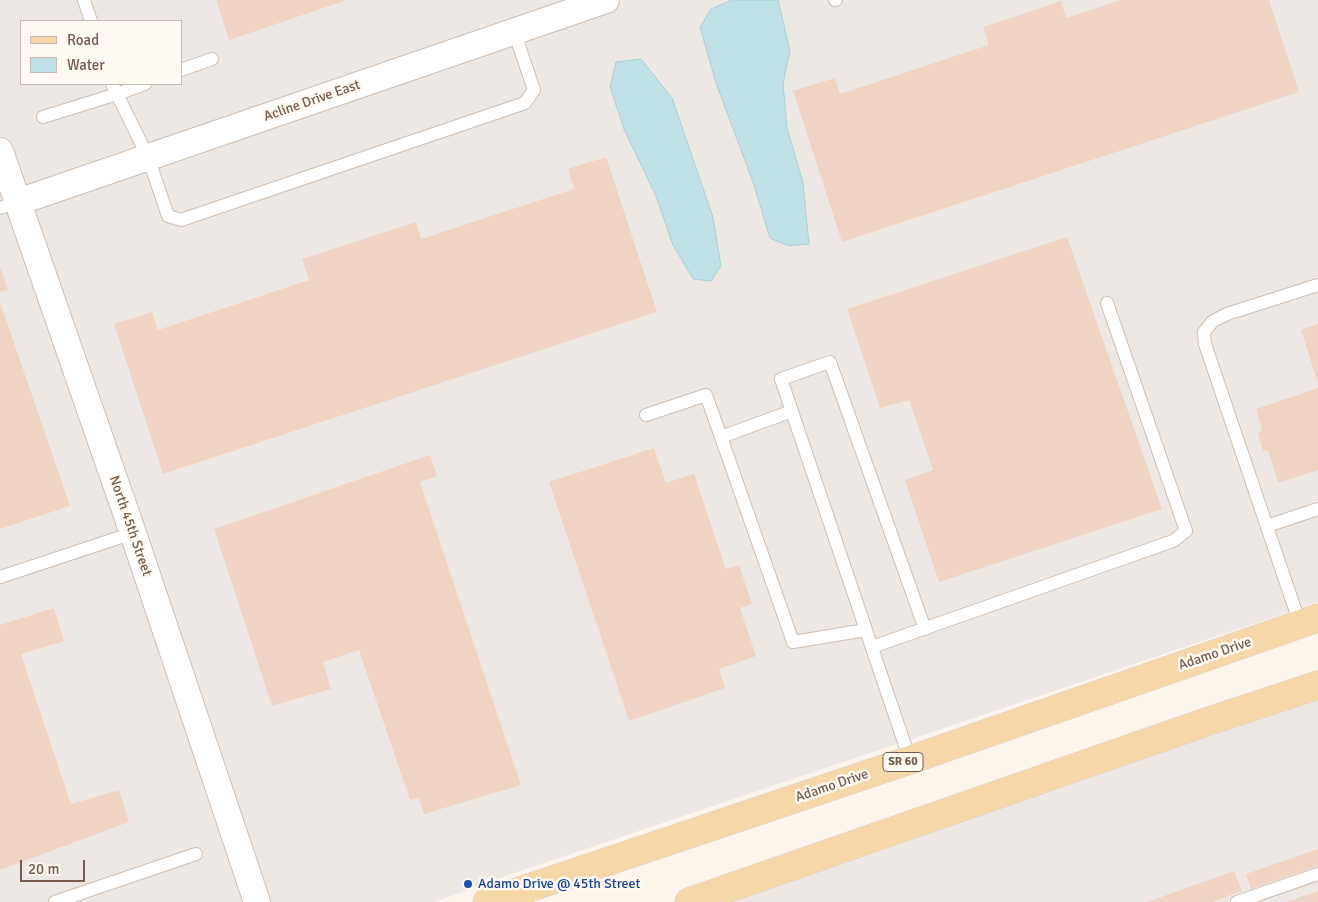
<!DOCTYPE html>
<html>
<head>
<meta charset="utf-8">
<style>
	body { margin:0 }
	#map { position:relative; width:1318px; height:902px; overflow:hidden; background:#fcf5eb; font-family:Signika,sans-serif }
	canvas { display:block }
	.legend { position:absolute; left:20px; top:20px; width:162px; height:65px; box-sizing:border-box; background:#fef9f1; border:1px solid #c8bab0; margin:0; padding:6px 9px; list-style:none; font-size:15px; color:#765b4e }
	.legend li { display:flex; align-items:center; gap:10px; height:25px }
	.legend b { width:25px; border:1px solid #c8bab0 }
	.scale { position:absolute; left:20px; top:860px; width:65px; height:22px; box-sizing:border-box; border:2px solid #765b4e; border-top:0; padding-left:6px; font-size:15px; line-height:18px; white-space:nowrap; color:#765b4e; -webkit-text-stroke:4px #fef9f1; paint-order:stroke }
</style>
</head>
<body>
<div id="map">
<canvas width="1318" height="902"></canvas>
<ul class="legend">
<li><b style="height:6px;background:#f6d7a7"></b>Road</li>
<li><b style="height:14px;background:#bfe0e5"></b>Water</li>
</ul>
<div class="scale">20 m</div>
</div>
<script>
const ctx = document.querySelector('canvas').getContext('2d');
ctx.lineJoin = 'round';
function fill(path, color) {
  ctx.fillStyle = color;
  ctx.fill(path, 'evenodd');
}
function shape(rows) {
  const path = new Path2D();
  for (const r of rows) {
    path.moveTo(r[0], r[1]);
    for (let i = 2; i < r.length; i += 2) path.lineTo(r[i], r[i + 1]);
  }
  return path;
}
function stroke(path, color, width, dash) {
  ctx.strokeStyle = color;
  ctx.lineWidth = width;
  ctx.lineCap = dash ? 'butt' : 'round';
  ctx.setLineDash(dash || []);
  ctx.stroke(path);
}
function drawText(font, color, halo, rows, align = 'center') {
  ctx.font = font + ' Signika,sans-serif';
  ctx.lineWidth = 5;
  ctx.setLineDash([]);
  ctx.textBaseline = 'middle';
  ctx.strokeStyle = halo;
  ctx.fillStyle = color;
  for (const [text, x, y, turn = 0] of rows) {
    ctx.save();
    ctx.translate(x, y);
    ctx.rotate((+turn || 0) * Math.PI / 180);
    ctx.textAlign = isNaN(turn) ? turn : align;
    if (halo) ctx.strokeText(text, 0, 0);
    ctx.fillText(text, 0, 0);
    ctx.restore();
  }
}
const industrial = shape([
	[0,0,580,0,14,206,248,902,0,902],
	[21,21,181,21,181,84,21,84],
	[620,0,1318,0,1318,602,511,874,434,902,264,902,24,205],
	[1318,682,1318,902,686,902]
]);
const water = shape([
	[732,0,778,0,790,51,783,83,787,128,803,183,809,244,789,246,770,238,754,185,716,83,700,27,711,9,732,0],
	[641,59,672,98,713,217,721,266,711,281,693,279,673,245,656,196,624,129,610,87,616,62,641,59]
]);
const building = shape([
	[216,0,347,0,229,40],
	[1121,0,1269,0,1299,92,842,242,793,91,835,78,840,94,989,45,983,27,1061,1,1066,18],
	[606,157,657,312,163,474,114,324,152,312,158,330,309,280,302,259,416,222,421,239,574,189,568,169],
	[1067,237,1162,509,939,582,905,480,933,470,909,400,880,408,847,309],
	[0,267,8,290,0,292],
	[0,302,70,506,0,529],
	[1318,324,1318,383,1301,330],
	[1318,388,1318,470,1278,483,1268,450,1263,451,1258,433,1262,430,1256,409],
	[654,448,666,483,694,474,726,569,739,565,752,604,740,608,756,656,719,669,725,688,629,721,549,482],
	[430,455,437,476,420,482,521,785,424,814,419,798,410,800,359,650,323,662,331,689,272,706,214,529],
	[54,608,64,641,21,654,71,804,119,790,129,822,0,870,0,625],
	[1318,849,1318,866,1251,889,1246,874],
	[1234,871,1242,891,1212,902,1147,902],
	[1318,891,1318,902,1286,902]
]);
const lane = shape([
	[84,0,91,21],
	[835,0,836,0],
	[181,70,212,59],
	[112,84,148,157,168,216,181,220,525,103,534,90,514,31],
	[43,117,117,94,145,84],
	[0,208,18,202],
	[792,411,721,437,793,642,866,630],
	[646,415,706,395,721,437],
	[1267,526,1318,509],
	[0,577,133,533],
	[1300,624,1205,344,1204,332,1213,321,1227,314,1318,285],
	[872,647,1173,541,1186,531,1107,303],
	[910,760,781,379,830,362,925,629],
	[55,902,196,854],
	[1237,902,1318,874]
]);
const street = shape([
	[0,151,133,533,257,902],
	[18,202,606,0]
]);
const primary = shape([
	[487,902,910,760,1318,618],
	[689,902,1209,721,1318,685]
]);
const markers = [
	[468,884,5,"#1a4fb4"]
];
const shields = [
	[903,762,40]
];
const shieldNames = [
	["SR 60",903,762]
];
const streetNames = [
	["Acline Drive East",312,101,-19],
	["North 45th Street",130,526,71],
	["Adamo Drive",1215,654,-19],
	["Adamo Drive",832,786,-19]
];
const transitNames = [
	["Adamo Drive @ 45th Street",478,884]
];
fill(industrial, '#ede8e3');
fill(water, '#bfe0e5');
stroke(water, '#a6d0d6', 1);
fill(building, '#f0d4c3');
stroke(lane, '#cebdb0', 14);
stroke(street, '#cebdb0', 28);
stroke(primary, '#d9d1cd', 29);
stroke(lane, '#fff', 12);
stroke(street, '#fff', 26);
stroke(primary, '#f6d7a7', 28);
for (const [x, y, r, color] of markers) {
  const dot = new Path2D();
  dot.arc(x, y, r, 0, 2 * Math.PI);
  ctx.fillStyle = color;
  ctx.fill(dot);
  stroke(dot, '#fef9f1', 2);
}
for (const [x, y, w] of shields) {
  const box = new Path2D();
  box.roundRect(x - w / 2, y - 9.5, w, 19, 4);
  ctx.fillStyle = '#fef9f1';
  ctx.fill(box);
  stroke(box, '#765b4e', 1);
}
drawText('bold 12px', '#765b4e', null, shieldNames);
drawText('14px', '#765b4e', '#fef9f1', streetNames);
drawText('14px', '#164399', '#fef9f1', transitNames, 'left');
</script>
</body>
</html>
